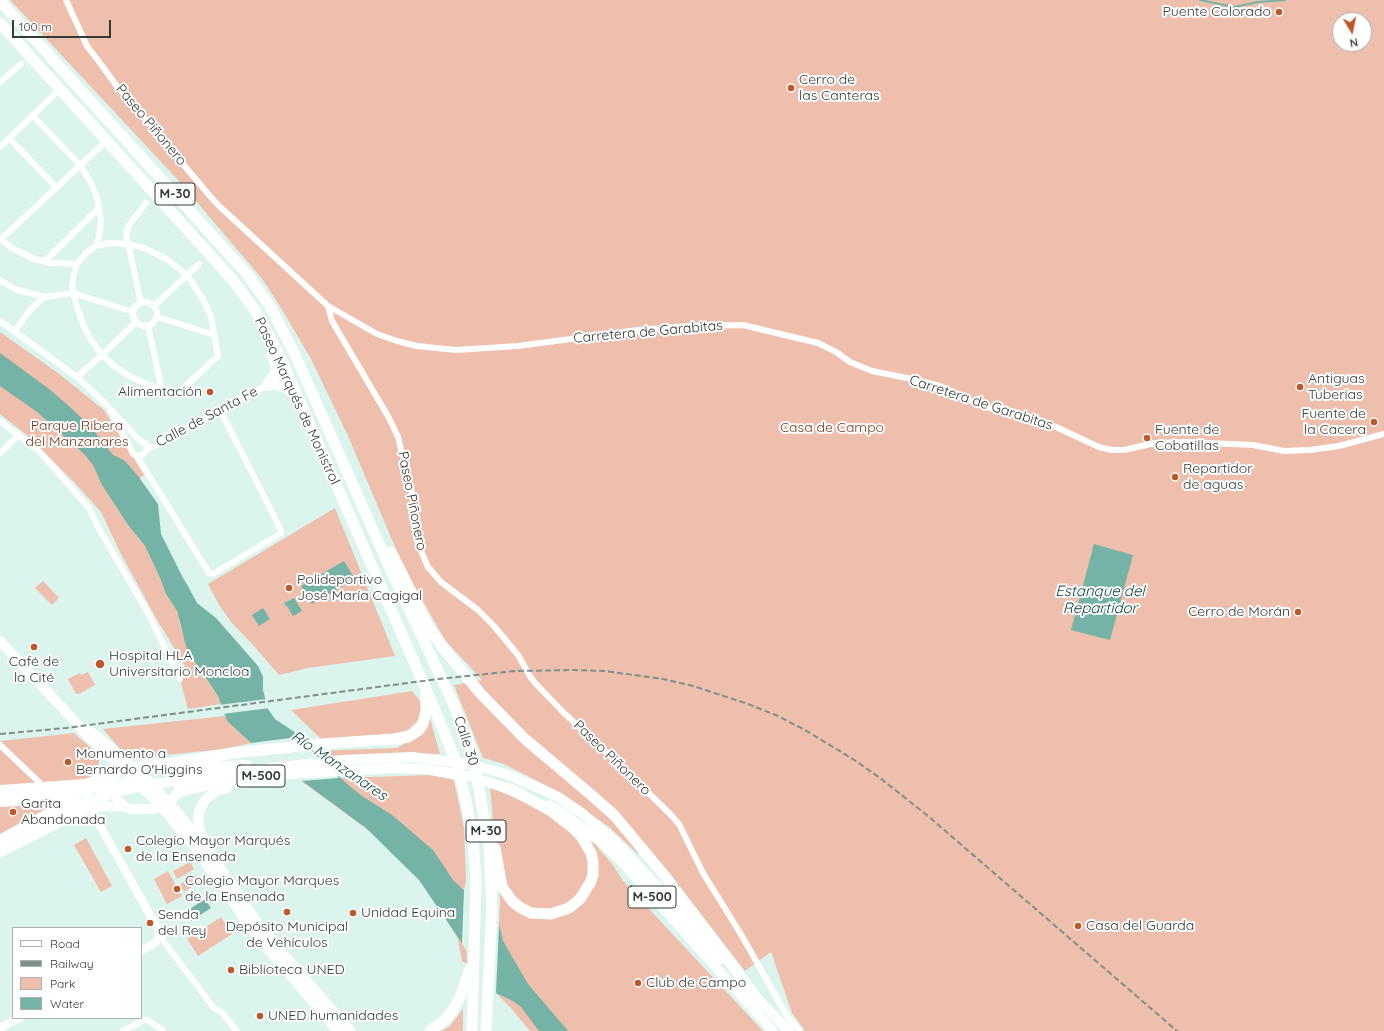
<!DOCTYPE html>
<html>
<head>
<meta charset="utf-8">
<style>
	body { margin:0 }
	#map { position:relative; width:1384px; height:1031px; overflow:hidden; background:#dbf4ed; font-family:Quicksand,sans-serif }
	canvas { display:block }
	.legend { position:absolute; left:12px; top:927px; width:130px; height:92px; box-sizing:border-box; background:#fff; border:1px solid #adb1af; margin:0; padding:5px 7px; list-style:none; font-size:12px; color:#313b38 }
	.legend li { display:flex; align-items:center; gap:8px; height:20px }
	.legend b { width:20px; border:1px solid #adb1af }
	.north { position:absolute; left:1332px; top:12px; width:40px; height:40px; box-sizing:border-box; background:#fff; border:1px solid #adb1af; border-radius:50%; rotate:170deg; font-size:11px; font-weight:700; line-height:16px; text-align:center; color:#313b38 }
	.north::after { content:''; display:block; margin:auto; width:14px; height:18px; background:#be5829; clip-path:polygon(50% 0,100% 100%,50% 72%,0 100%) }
	.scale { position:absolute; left:12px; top:20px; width:99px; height:18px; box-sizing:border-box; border:2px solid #313b38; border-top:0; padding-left:5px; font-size:12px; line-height:14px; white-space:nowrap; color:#313b38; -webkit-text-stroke:3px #fff; paint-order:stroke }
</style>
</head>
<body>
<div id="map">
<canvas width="1384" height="1031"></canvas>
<ul class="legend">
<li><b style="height:5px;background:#fff"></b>Road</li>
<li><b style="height:5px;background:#7f908b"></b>Railway</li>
<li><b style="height:11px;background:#eebfac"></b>Park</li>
<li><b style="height:11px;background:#74b3a5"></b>Water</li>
</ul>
<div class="north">N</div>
<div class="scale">100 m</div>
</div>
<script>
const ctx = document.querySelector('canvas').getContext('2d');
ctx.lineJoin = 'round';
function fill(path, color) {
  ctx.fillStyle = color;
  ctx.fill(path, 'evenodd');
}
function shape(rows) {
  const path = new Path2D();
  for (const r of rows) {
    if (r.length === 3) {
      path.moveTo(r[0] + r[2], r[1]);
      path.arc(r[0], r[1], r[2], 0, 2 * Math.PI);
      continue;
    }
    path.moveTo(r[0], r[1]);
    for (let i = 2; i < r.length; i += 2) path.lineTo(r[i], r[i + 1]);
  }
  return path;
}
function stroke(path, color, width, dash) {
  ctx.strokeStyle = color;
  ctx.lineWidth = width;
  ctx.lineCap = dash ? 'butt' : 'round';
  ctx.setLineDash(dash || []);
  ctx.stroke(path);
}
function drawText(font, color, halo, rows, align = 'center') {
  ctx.font = font + ' Quicksand,sans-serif';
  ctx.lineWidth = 4;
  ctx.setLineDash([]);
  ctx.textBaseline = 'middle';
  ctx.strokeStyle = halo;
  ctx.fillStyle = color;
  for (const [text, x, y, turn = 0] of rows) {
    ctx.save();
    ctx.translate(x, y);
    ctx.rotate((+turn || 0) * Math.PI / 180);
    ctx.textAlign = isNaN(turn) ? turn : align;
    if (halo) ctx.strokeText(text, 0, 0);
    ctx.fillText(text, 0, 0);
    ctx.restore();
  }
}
const green = shape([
	[10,0,1384,0,1384,1031,805,1031,792,1013,771,952,745,971,674,879,646,847,638,854,609,827,557,791,504,764,483,758,454,685,482,680,445,640,404,568,348,436,311,359,281,308,263,280,178,180],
	[1340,20,1364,20,1364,44,1340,44],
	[0,332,58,373,104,410,144,475,111,499,128,525,145,546,160,578,166,594,177,611,181,630,204,676,218,696,221,704,188,709,180,679,190,674,156,618,121,554,101,512,73,481,28,436,0,414],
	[335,508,395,656,308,668,279,675,254,646,231,622,219,605,208,584],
	[43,581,59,598,52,605,35,588],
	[88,672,95,685,79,694,78,693,76,694,68,679,80,673,81,675],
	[412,691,420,701,422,709,418,720,408,730,391,734,322,740,291,710],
	[225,716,227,721,251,743,224,749,155,756,122,751,103,729],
	[430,719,440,754,411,753,379,756,319,757,313,751,397,748,418,736],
	[74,733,94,751,97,755,99,760,98,769,89,777,83,780,53,803,54,808,0,838,0,741],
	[430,775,454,780,464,828,466,880,464,890,467,964,462,961,458,939,443,913,418,876,372,833,301,781,339,778],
	[490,787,535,807,595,844,612,864,624,882,763,1031,530,1031,510,1007,496,993,500,900],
	[86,838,112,886,101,892,74,845],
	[190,862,194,869,177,879,173,871],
	[168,871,182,896,167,904,154,879],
	[196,875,200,882,184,892,180,884],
	[221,917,232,934,198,956,187,939],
	[463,1009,463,1031,441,1031,450,1026]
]);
const water = shape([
	[0,353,49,389,70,407,90,426,113,455,124,460,138,476,158,504,161,534,183,578,188,586,197,603,216,618,258,666,263,677,263,690,268,709,275,719,293,731,347,784,362,796,392,815,433,850,453,880,499,924,503,941,528,984,568,1031,539,1031,521,1007,511,1000,496,993,419,880,366,828,251,743,227,721,218,696,187,650,177,611,166,594,160,578,145,546,128,525,102,485,93,465,84,454,37,412,0,386],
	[1094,544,1133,555,1110,640,1071,630],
	[344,561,355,579,312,604,301,586],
	[294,598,302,611,293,616,287,606,286,606,284,603],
	[263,608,270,619,259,626,252,615],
	[205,899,211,908,191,921,185,912]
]);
const pier = shape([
	[267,699,270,708,222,714,219,705],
	[298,737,339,778,301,781,251,743],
	[464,890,499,924,496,993,462,944]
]);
const stream = shape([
	[1200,0,1234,7,1258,2,1285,0]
]);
const minor = shape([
	[66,0,87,46,97,59,116,85,210,196,218,205,328,306,332,321,389,418,398,437,413,497,418,544,428,567,441,582,478,610,494,626,518,655,531,678,537,685,564,713,619,764,670,814,679,824,703,873,742,936,787,1016,799,1030],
	[0,82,21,64],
	[33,116,80,165,91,183,97,198,101,221,99,236,96,246],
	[9,138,56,187],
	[0,147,54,95],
	[0,239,12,248,34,259,52,263,77,264],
	[0,240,101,146],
	[109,243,127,244,144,248,165,258,187,275,203,299,211,316,218,356,179,392,172,393,146,384,129,376,113,365,102,355,91,340,84,327,78,310,73,293,72,285,74,274,77,264,86,253,96,246,109,243],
	[44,262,99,208],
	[0,280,14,289,44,297,73,293,133,312],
	[145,314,12],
	[141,303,126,234,129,225,146,203],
	[154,306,199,264],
	[328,306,377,334,397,341,417,346,456,350,518,346,638,330,690,326,743,325,818,343,836,352,850,362,872,371,912,379,940,386,980,405,1056,427,1099,447,1112,450,1124,450,1155,443,1187,442,1253,445,1284,451,1310,450,1339,446,1384,434],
	[157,317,215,335],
	[0,321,77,377,109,407,139,440,143,442,146,444,147,450],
	[148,326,162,389],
	[14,332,30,310,44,297],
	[77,377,102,355,136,322],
	[109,407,133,454,137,456,209,573,213,574,280,534,281,530,220,410],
	[0,421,40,452,89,508,99,529,148,613,180,679],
	[0,453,19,435],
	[137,456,140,456,144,454,147,450,152,447,267,385],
	[0,745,40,783,42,787],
	[158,929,165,943,213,1007,222,1013,237,1031],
	[123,1031,144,1020,148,1020,163,1031]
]);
const tertiary = shape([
	[93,786,87,794,88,799,94,815,158,929,158,938,156,942,141,951],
	[0,1028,19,1018]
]);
const secondary = shape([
	[0,839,59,807,87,789],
	[0,853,91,807]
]);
const primary = shape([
	[0,641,92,740,162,807,197,850,256,935,333,1025],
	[88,729,146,778,177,812,208,850,260,927],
	[0,790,85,784,115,775,122,770,127,768,153,764,164,764,173,768,177,774,180,788,178,793,166,805,153,809,131,809,124,806,118,800,114,790,113,781,115,775],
	[0,802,56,799,69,800,91,807,124,806]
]);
const trunk = shape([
	[173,768,247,765],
	[257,776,393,768,424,769,469,776,518,792],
	[178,793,190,789,209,785,267,781],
	[0,795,82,790,127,783],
	[549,805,567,816,579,825,600,841,621,861,773,1031],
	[0,846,65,811,93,800,120,791,147,785,245,771,342,760,412,757,468,764,506,774,532,785,558,797,583,814,614,840,656,885,722,959],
	[208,850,199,828,198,818,200,809,205,800,217,790,227,788],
	[751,992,789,1031]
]);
const motorway = shape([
	[0,1,248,275,271,308,296,357,393,575,453,703,473,755,489,847,492,908,486,1031],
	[0,23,232,279,255,310,279,354,435,710,455,759,466,800,473,841,476,879,472,1031],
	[267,385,277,371,277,368,272,356],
	[267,385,276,384,287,388,295,395],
	[391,552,429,628,444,649,480,693,525,739,589,793,614,815,664,875,756,997],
	[164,764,233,753,321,744,394,739,408,737,419,730,423,724,426,710,426,694],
	[495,848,502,887,513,902,521,908,531,913,551,914,569,908,580,899,590,883,593,875,593,862,591,853,581,836,574,829,551,811,511,789],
	[260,927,285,957,350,1031],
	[333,1025,338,1031],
	[430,1031,445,1020,453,1010,460,997,470,969]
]);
const rail = shape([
	[0,734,66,728,438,679,515,671,574,670,605,671,663,679,693,686,748,704,778,716,805,730,856,761,880,778,928,816,1177,1031]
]);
const markers = [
	[1279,12,4,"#be5829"],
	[791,88,4,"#be5829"],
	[1300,387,4,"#be5829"],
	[210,392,4,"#be5829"],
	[1374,422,4,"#be5829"],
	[1147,438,4,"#be5829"],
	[1175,477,4,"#be5829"],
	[289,588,4,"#be5829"],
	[1298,612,4,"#be5829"],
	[34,647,4,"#be5829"],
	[100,664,5,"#be5829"],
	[68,762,4,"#be5829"],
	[13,812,4,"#be5829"],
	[128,849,4,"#be5829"],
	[177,889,4,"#be5829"],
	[287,912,4,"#be5829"],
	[353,913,4,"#be5829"],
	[150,923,4,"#be5829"],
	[1078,926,4,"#be5829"],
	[231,970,4,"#be5829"],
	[638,983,4,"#be5829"],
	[260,1016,4,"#be5829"]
];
const shields = [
	[175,194,40],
	[261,776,48],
	[486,831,40],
	[652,897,48]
];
const shieldNames = [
	["M-30",175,194],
	["M-500",261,776],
	["M-30",486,831],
	["M-500",652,897]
];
const poiNames = [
	["Puente Colorado",1271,12,"right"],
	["Cerro de",799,80],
	["las Canteras",799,96],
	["Antiguas",1308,379],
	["Tuberías",1308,395],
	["Alimentación",202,392,"right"],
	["Fuente de",1366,414,"right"],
	["la Cacera",1366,430,"right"],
	["Fuente de",1155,430],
	["Cobatillas",1155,446],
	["Repartidor",1183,469],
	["de aguas",1183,485],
	["Polideportivo",297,580],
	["José María Cagigal",297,596],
	["Cerro de Morán",1290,612,"right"],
	["Hospital HLA",109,656],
	["Universitario Moncloa",109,672],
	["Café de",34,662,"center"],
	["la Cité",34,678,"center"],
	["Monumento a",76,754],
	["Bernardo O'Higgins",76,770],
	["Garita",21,804],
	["Abandonada",21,820],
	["Colegio Mayor Marqués",136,841],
	["de la Ensenada",136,857],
	["Colegio Mayor Marques",185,881],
	["de la Ensenada",185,897],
	["Unidad Equina",361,913],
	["Senda",158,915],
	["del Rey",158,931],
	["Casa del Guarda",1086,926],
	["Depósito Municipal",287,927,"center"],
	["de Vehículos",287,943,"center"],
	["Biblioteca UNED",239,970],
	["Club de Campo",646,983],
	["UNED humanidades",268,1016]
];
const streetNames = [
	["Paseo Piñonero",151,125,50],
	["Carretera de Garabitas",648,332,-5],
	["Paseo Marqués de Monistrol",297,401,65],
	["Carretera de Garabitas",981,403,18],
	["Calle de Santa Fe",207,417,-28],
	["Paseo Piñonero",412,501,79],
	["Calle 30",466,741,72],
	["Paseo Piñonero",612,758,44]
];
const parkNames = [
	["Parque Ribera",77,426],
	["del Manzanares",77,442],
	["Casa de Campo",832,428]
];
const waterNames = [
	["Estanque del",1100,591],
	["Repartidor",1100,608],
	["Río Manzanares",339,766,34]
];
fill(green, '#eebfac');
fill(water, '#74b3a5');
fill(pier, '#dbf4ed');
stroke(stream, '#74b3a5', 2);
stroke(minor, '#fff', 6);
stroke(tertiary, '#fff', 8);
stroke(secondary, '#fff', 9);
stroke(primary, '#fff', 10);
stroke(trunk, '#fff', 10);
stroke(motorway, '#fff', 11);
stroke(rail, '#7f908b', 2, [6, 3]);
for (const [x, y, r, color] of markers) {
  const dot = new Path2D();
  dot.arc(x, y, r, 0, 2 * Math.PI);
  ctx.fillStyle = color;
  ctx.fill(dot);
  stroke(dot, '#fff', 1.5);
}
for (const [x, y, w] of shields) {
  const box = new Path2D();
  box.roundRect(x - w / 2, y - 11, w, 22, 3);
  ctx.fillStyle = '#fff';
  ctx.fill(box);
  stroke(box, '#313b38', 1);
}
drawText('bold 13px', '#313b38', null, shieldNames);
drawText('14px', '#313b38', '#fff', poiNames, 'left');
drawText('14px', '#313b38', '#fff', streetNames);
drawText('14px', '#77371b', '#fff', parkNames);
drawText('italic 15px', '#0e473d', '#fff', waterNames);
</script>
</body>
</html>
